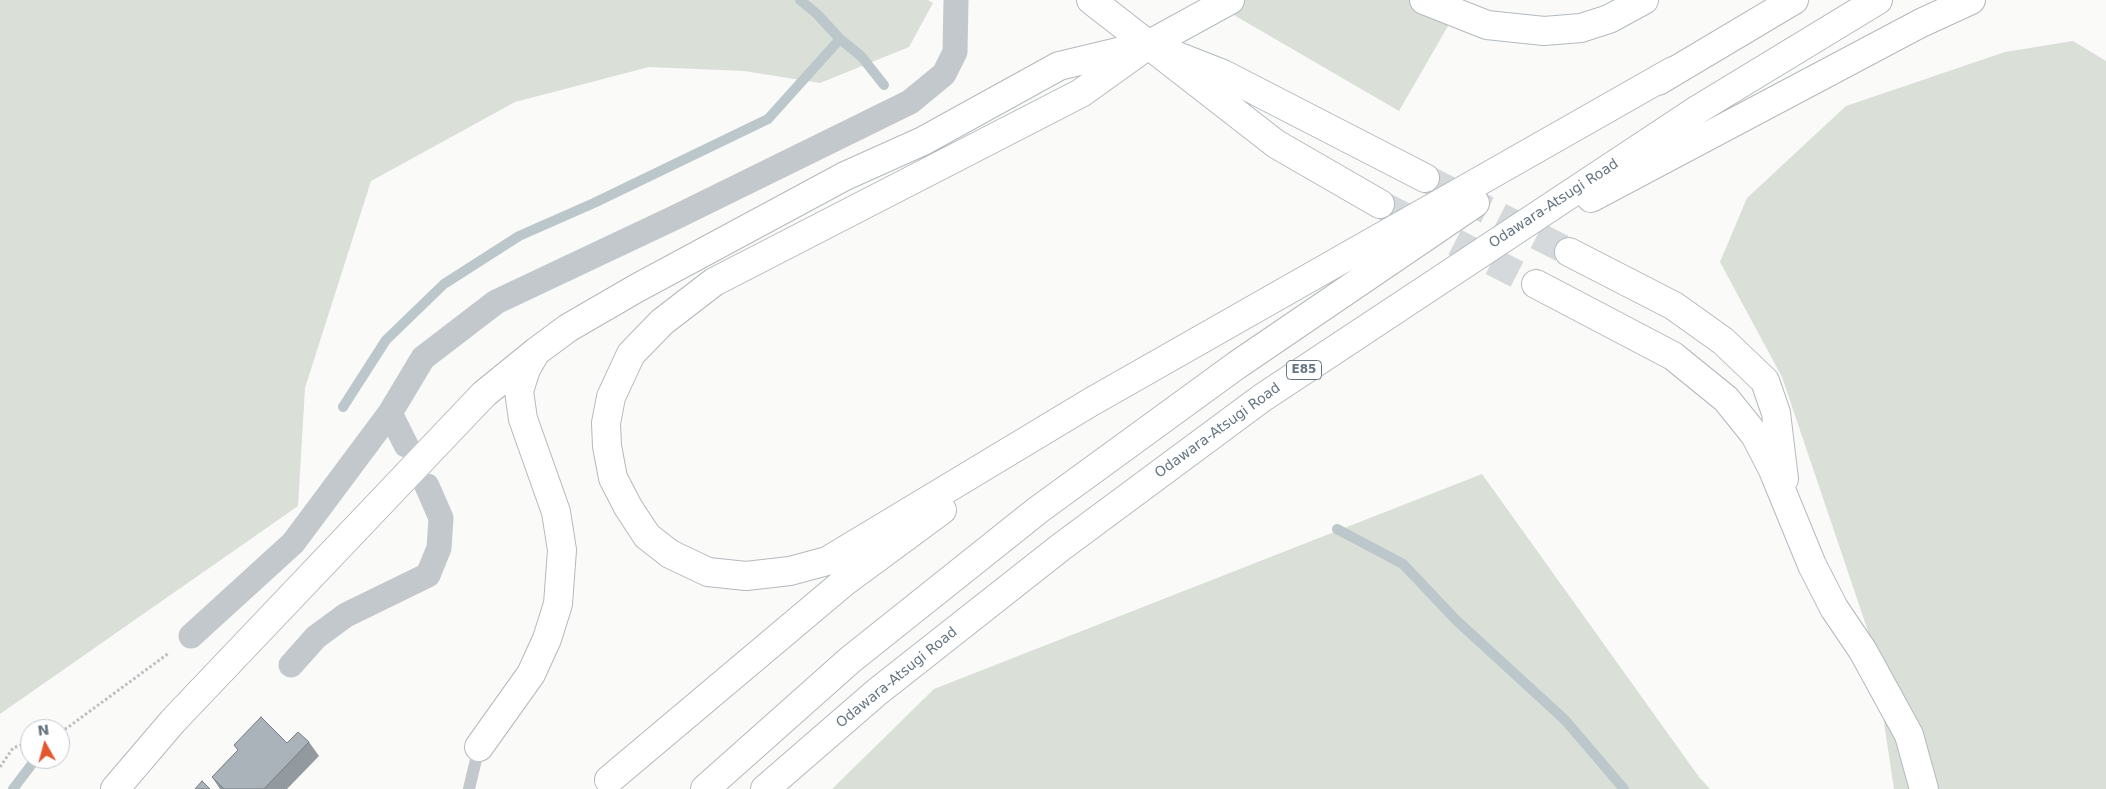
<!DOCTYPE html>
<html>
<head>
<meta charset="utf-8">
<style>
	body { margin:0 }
	#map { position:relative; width:2106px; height:789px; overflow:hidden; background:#fafaf8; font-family:"DejaVu Sans",sans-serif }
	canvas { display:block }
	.north { position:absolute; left:20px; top:719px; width:50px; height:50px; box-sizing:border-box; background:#fff; border:1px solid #c1c8cd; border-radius:50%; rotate:353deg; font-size:14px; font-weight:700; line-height:20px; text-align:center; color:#657683 }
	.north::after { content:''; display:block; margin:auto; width:18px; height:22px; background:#e4572e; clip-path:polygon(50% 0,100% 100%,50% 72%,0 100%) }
</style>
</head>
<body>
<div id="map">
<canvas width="2106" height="789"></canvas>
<div class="north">N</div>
</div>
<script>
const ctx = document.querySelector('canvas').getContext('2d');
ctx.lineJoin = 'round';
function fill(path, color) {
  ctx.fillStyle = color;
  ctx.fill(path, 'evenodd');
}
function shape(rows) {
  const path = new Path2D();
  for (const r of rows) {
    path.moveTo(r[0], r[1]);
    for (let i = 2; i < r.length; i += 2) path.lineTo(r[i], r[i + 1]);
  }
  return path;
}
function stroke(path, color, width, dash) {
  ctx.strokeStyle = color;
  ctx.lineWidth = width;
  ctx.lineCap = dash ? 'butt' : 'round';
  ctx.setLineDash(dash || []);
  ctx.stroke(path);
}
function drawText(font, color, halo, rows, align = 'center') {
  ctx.font = font + ' "DejaVu Sans",sans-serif';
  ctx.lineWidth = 5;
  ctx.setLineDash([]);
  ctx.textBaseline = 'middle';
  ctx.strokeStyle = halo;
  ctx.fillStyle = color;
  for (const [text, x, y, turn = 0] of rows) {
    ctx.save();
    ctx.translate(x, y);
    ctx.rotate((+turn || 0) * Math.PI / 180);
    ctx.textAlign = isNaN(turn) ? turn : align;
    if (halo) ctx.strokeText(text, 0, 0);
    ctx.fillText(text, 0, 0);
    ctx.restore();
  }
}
const green = shape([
	[0,0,928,0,933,3,909,47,820,83,744,71,649,67,515,102,371,181,305,388,298,506,0,714],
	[1208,0,1463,0,1399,111],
	[2073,41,2106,61,2106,789,1894,789,1872,643,1782,377,1720,262,1747,198,1846,106,2005,52],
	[1482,474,1699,777,1710,789,832,789,934,689]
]);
const stream = shape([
	[800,0,817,14,840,39,861,56,884,85],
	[343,407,386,340,444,284,519,236,594,203,768,119,840,39],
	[1337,529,1403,564,1456,620,1565,720,1624,789],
	[13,789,32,764]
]);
const secondaryTunnel = shape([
	[1425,178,1569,252],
	[1380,204,1536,284]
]);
const path = shape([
	[60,731,67,728,169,653],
	[0,767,13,748,30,742]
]);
const lane = shape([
	[469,789,479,747]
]);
const street = shape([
	[390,413,406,445],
	[191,636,293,543,390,413,423,358,496,302,676,217,910,102,944,74,955,52,956,0],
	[291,665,316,637,346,615,428,575,439,548,441,518,427,486]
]);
const secondary = shape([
	[1091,0,1276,144,1380,204],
	[1424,0,1487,25,1544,31,1581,28,1609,19,1644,0],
	[1148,45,1230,0],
	[1172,54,1223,74,1425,178],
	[1569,252,1674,306,1723,341,1765,381,1776,413,1784,479],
	[1536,284,1673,356,1726,399,1755,435,1773,470,1812,565,1834,608,1863,651,1909,735,1924,789]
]);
const highway = shape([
	[1148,45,1081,93,714,282,662,322,631,354,611,397,606,423,607,446,613,478,628,507,647,536,670,554,708,572,746,576,790,571,827,561,1091,402,1673,71],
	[1658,81,1794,0],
	[1591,198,1921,23,1971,0],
	[479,747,531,674,547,639,558,604,562,550,556,512,523,419,519,391,526,369,534,355],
	[609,780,843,583,942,510],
	[115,789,173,721,484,394,537,351,568,328,637,288,845,176,923,141,1059,66,1134,48],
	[705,789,850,660,1038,510,1237,365,1475,203],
	[765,789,877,692,1061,547,1262,398,1697,110,1878,0]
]);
const wall = shape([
	[309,742,319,756,287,789,220,789,212,777,238,750,234,745]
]);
const building = shape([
	[261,717,287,743,298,732,309,742,264,789,224,789,212,777,238,750,234,745,261,717],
	[202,781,210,789,195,789,202,781]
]);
const shields = [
	[1304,370,35]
];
const shieldNames = [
	["E85",1304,370]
];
const streetNames = [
	["Odawara-Atsugi Road",1554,204,-33],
	["Odawara-Atsugi Road",1218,431,-36],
	["Odawara-Atsugi Road",897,678,-39]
];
fill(green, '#dadfd7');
stroke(stream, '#bbc7cb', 10);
stroke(secondaryTunnel, '#d5d9db', 28, [28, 14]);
stroke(secondary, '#b3babf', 30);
stroke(highway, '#b4b9bd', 30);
stroke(path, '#bbbfc2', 3, [2.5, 2.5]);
stroke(lane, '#c3c8cc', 12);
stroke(street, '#c3c8cc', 25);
stroke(secondary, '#fff', 28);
stroke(highway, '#fff', 28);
fill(wall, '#929a9f');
fill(building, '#aab3b9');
stroke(building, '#777d82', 1);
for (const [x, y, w] of shields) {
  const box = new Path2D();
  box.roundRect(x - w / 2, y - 9.5, w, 19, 4);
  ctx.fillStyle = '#fff';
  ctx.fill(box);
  stroke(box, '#657683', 1);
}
drawText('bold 12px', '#657683', null, shieldNames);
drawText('14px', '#657683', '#fff', streetNames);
</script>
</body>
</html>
